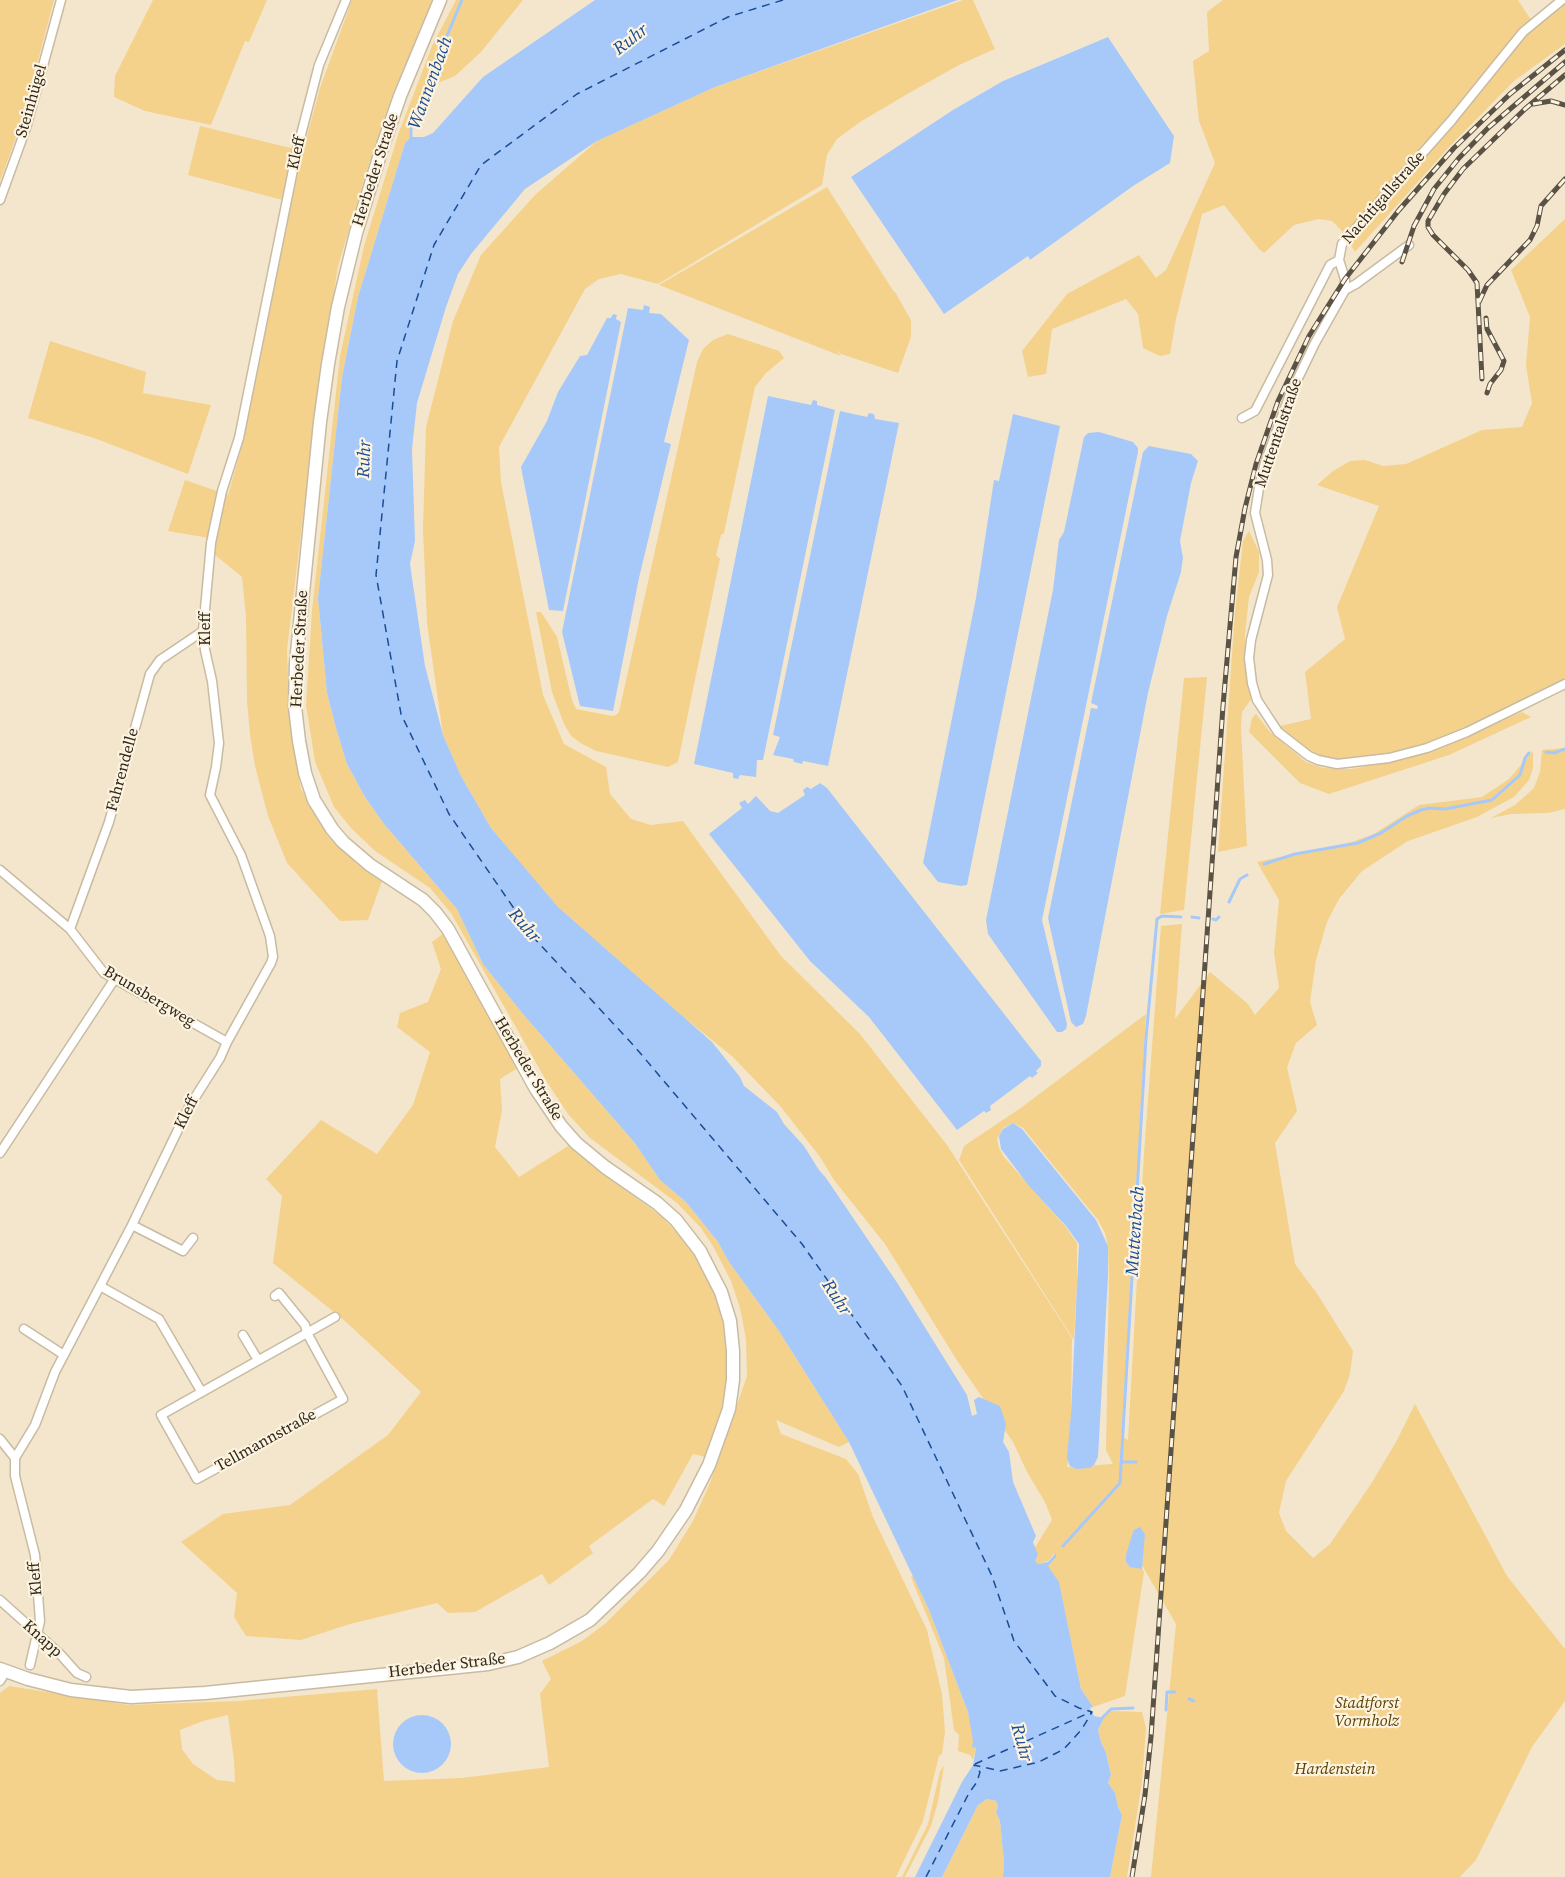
<!DOCTYPE html>
<html>
<head>
<meta charset="utf-8">
<style>
	body { margin:0 }
	canvas { display:block; background:#f3e6cc }
</style>
</head>
<body>
<canvas width="1565" height="1877"></canvas>
<script>
const ctx = document.querySelector('canvas').getContext('2d');
ctx.lineJoin = 'round';
function fill(path, color) {
  ctx.fillStyle = color;
  ctx.fill(path, 'evenodd');
}
function shape(rows) {
  const path = new Path2D();
  for (const r of rows) {
    if (r.length === 3) {
      path.moveTo(r[0] + r[2], r[1]);
      path.arc(r[0], r[1], r[2], 0, 2 * Math.PI);
      continue;
    }
    path.moveTo(r[0], r[1]);
    for (let i = 2; i < r.length; i += 2) path.lineTo(r[i], r[i + 1]);
  }
  return path;
}
function stroke(path, color, width, dash) {
  ctx.strokeStyle = color;
  ctx.lineWidth = width;
  ctx.lineCap = dash ? 'butt' : 'round';
  ctx.setLineDash(dash || []);
  ctx.stroke(path);
}
function drawText(font, color, halo, rows, align = 'center') {
  ctx.font = font + ' "Source Serif 4",serif';
  ctx.lineWidth = 4.5;
  ctx.setLineDash([]);
  ctx.textBaseline = 'middle';
  ctx.strokeStyle = halo;
  ctx.fillStyle = color;
  for (const [text, x, y, turn = 0] of rows) {
    ctx.save();
    ctx.translate(x, y);
    ctx.rotate((+turn || 0) * Math.PI / 180);
    ctx.textAlign = isNaN(turn) ? turn : align;
    if (halo) ctx.strokeText(text, 0, 0);
    ctx.fillText(text, 0, 0);
    ctx.restore();
  }
}
const green = shape([
	[0,0,54,0,22,121,0,181],
	[153,0,267,0,249,42,245,41,211,125,145,111,114,97,115,76],
	[352,0,435,0,394,90,367,170,338,266,316,407,287,650,290,725,301,789,328,836,358,865,382,881,368,920,340,921,287,863,268,816,255,766,250,735,247,700,246,617,242,577,215,555,215,539,168,531,185,480,228,495,244,439,290,202,188,175,200,126,303,151,320,88],
	[456,0,523,0,481,52,455,76,425,88,411,128,411,137,405,143,358,297,342,377,318,598,327,693,336,728,347,764,365,797,384,824,457,909,483,964,523,1014,634,1142,660,1180,686,1202,718,1242,729,1262,779,1331,849,1442,839,1447,776,1420,781,1434,846,1459,858,1474,873,1517,927,1630,942,1694,945,1732,942,1754,939,1756,923,1821,896,1877,0,1877,0,1693,9,1686,128,1705,238,1701,377,1689,384,1781,462,1778,549,1767,540,1694,551,1679,542,1661,582,1641,606,1623,669,1560,693,1521,710,1483,747,1376,746,1339,740,1308,731,1281,713,1246,701,1228,677,1203,590,1138,568,1114,547,1082,451,913,430,888,375,851,351,828,334,807,315,762,306,705,312,610,340,356,364,246,399,132,432,46],
	[228,1715,234,1761,235,1782,217,1780,193,1764,182,1749,180,1730,203,1721],
	[963,0,973,0,995,49,959,65,909,93,860,122,837,139,827,155,822,185,658,284,621,274,599,279,585,289,499,447,501,482,543,695,564,744,606,767,610,794,631,819,651,825,683,821,781,956,860,1034,947,1145,1072,1338,1071,1414,1073,1433,1067,1467,1113,1464,1106,1450,1109,1276,1108,1246,1105,1233,1098,1220,1023,1128,1013,1123,1003,1128,997,1139,999,1148,1004,1157,1065,1226,1077,1243,1077,1284,1074,1340,959,1160,964,1146,1022,1107,1146,1014,1122,1437,1128,1440,1144,1154,1161,926,1182,924,1175,1019,1210,972,1248,1004,1255,1015,1279,988,1274,953,1279,900,1257,862,1352,842,1374,834,1419,805,1482,797,1509,779,1533,751,1533,768,1529,780,1514,797,1477,817,1408,841,1362,871,1339,899,1327,922,1316,960,1310,1002,1317,1025,1296,1043,1287,1067,1297,1111,1275,1143,1295,1264,1318,1295,1353,1351,1350,1374,1344,1391,1286,1481,1279,1513,1286,1531,1313,1558,1330,1544,1371,1484,1396,1442,1415,1404,1507,1576,1565,1649,1565,1701,1532,1747,1476,1860,1460,1877,1151,1877,1176,1624,1143,1567,1139,1563,1144,1572,1125,1696,1093,1707,1081,1689,1059,1583,1047,1566,1056,1557,1055,1553,1048,1561,1038,1564,1035,1561,1038,1555,1034,1549,1052,1520,1045,1502,1027,1472,1013,1442,956,1359,885,1244,834,1180,820,1157,781,1107,733,1057,676,1011,558,907,521,864,491,828,461,776,443,735,427,623,423,529,426,427,453,321,481,255,535,195,597,141,715,87],
	[1223,0,1518,0,1535,26,1565,2,1565,44,1514,81,1451,145,1355,252,1341,230,1332,221,1319,219,1294,225,1264,253,1259,249,1224,205,1202,214,1176,319,1170,354,1160,356,1143,348,1138,314,1126,299,1052,329,1046,374,1028,377,1022,351,1067,294,1139,255,1156,278,1166,270,1215,163,1199,121,1193,61,1209,51,1207,12],
	[827,187,894,292,889,293,895,292,911,320,911,337,898,373,841,354,836,349,841,356,659,285],
	[1565,219,1565,680,1530,699,1446,738,1408,750,1388,754,1338,760,1320,757,1311,753,1281,730,1280,726,1311,719,1305,672,1345,639,1337,607,1379,506,1317,485,1333,471,1350,461,1365,460,1383,466,1406,464,1482,430,1522,427,1532,403,1526,365,1530,317,1511,270],
	[728,334,779,351,784,358,766,373,755,387,724,533,721,535,716,555,720,559,678,762,668,767,596,751,582,744,571,736,564,724,552,692,536,612,541,612,557,637,572,700,576,709,612,716,616,715,619,712,697,362,703,349,713,340],
	[50,341,146,372,143,393,211,405,188,474,94,438,28,418],
	[1249,531,1259,552,1259,572,1249,597,1245,635,1246,678,1252,698,1242,712,1241,727,1247,846,1218,852,1235,612,1243,541],
	[1207,677,1184,910,1160,914,1184,678],
	[1522,712,1531,717,1449,755,1329,794,1300,783,1249,732,1252,718,1256,714,1270,732,1306,762,1323,768,1351,769,1405,759,1428,751],
	[1565,748,1565,809,1548,813,1511,814,1491,818,1515,805,1534,788,1540,772,1542,750],
	[444,933,518,1068,500,1079,502,1110,495,1147,519,1177,568,1146,600,1172,661,1216,684,1240,701,1266,716,1296,723,1323,726,1347,727,1378,721,1412,705,1457,693,1454,664,1506,653,1499,589,1546,593,1553,549,1585,542,1574,475,1612,448,1613,437,1603,350,1624,301,1640,246,1636,234,1617,237,1593,181,1542,223,1514,290,1505,388,1435,421,1392,345,1321,273,1263,282,1196,266,1179,321,1120,377,1154,413,1105,430,1052,397,1027,400,1013,428,1002,441,969,432,942],
	[913,1576,929,1610,968,1712,976,1748,973,1760,970,1755,958,1751,959,1735,954,1730,944,1658,911,1577],
	[1111,1711,1142,1712,1146,1728,1142,1782,1127,1877,1110,1877,1122,1815,1118,1807,1115,1793,1108,1783,1111,1775,1106,1753,1101,1742,1098,1730,1104,1718],
	[944,1766,938,1802,931,1826,905,1877,902,1877,928,1824,940,1771],
	[987,1799,996,1801,998,1806,996,1812,1000,1821,1004,1862,1003,1877,942,1877,978,1805]
]);
const water = shape([
	[595,0,958,0,715,87,597,141,525,189,471,254,458,274,446,307,417,403,412,449,415,541,410,564,425,666,443,735,461,776,491,828,558,907,712,1042,740,1077,744,1086,777,1112,784,1124,804,1146,819,1170,826,1178,898,1284,967,1395,972,1416,977,1414,974,1400,979,1397,1000,1406,1006,1424,1003,1442,1009,1452,1013,1482,1036,1536,1033,1542,1038,1555,1035,1561,1038,1564,1048,1562,1056,1553,1056,1557,1048,1566,1059,1582,1081,1689,1093,1707,1090,1708,1094,1716,1104,1718,1098,1730,1101,1742,1106,1753,1111,1775,1108,1783,1115,1793,1118,1807,1122,1815,1110,1877,1003,1877,1004,1862,1000,1821,996,1812,998,1806,996,1801,987,1799,978,1805,942,1877,915,1877,962,1782,973,1765,976,1748,972,1747,973,1741,968,1712,929,1610,849,1442,779,1331,729,1262,718,1242,686,1202,660,1180,634,1142,523,1014,483,964,457,909,384,824,365,797,347,764,336,728,327,693,318,598,342,377,358,297,405,143,411,137,424,137,433,133,483,77],
	[1108,37,1174,136,1170,163,1133,186,1030,260,1028,256,944,314,851,177,953,110,1003,81],
	[644,305,650,307,649,313,661,314,689,340,664,442,671,444,639,578,613,711,580,706,562,632,628,308,643,310],
	[613,314,617,315,616,319,621,322,563,611,549,610,521,467,547,421,558,392,580,356,587,355,607,318,611,318],
	[768,396,811,405,813,400,817,401,817,405,835,410,763,760,757,760,756,777,740,775,738,779,733,778,733,773,694,764],
	[840,411,867,417,869,413,874,414,875,419,899,423,828,766,803,761,802,764,794,762,793,759,773,755,780,737,773,735],
	[1013,414,1060,426,967,885,961,886,938,882,923,863,976,598,994,480,999,481],
	[1099,432,1133,442,1138,448,1138,452,1042,920,1067,1024,1066,1029,1062,1032,1057,1032,988,934,986,920,1053,590,1059,540,1064,532,1084,437,1088,433],
	[1149,446,1191,454,1198,461,1191,483,1180,541,1183,558,1181,572,1167,616,1148,693,1086,1016,1083,1024,1076,1027,1071,1022,1048,918,1091,708,1097,709,1098,706,1091,703,1143,452],
	[820,783,827,788,1041,1061,1041,1066,1036,1071,1038,1073,1032,1078,1030,1076,990,1106,991,1110,986,1113,984,1111,957,1130,869,1017,810,961,709,834,742,808,739,803,745,800,748,804,756,796,770,811,778,813,805,795,803,790,807,787,811,789],
	[1013,1123,1022,1129,1096,1220,1108,1246,1108,1276,1098,1457,1094,1465,1090,1468,1076,1469,1070,1466,1067,1458,1071,1414,1079,1244,1066,1226,1029,1186,1001,1149,999,1136,1003,1129],
	[1140,1527,1145,1534,1142,1569,1130,1567,1126,1562,1126,1555,1132,1535,1134,1530],
	[422,1744,29]
]);
const stream = shape([
	[411,139,411,128,425,88,462,0],
	[1546,752,1554,753,1565,749],
	[1264,864,1295,854,1358,843,1381,833,1407,816,1421,810,1429,808,1445,809,1492,800,1520,775,1525,758,1529,753],
	[1229,902,1240,879,1247,875],
	[1192,917,1199,918],
	[1213,919,1216,920,1219,917],
	[1122,1462,1136,1462],
	[1063,1546,1120,1483,1146,1038,1157,919,1162,916,1181,917],
	[1189,1699,1194,1701],
	[1166,1710,1167,1692,1175,1692],
	[1100,1720,1111,1709,1133,1708]
]);
const ferry = shape([
	[783,0,728,17,577,94,481,165,434,245,397,361,376,575,401,714,449,814,535,939,635,1047,802,1244,902,1386,992,1576,1014,1641,1055,1696,1079,1708,1092,1712,1082,1729,1064,1749,1039,1762,1000,1771,974,1765,980,1772,977,1782,969,1793,926,1877],
	[975,1764,1091,1712]
]);
const minor = shape([
	[1562,0,1523,32,1451,121,1342,244,1339,260,1345,279,1345,290,1315,343,1289,397,1265,463,1259,488,1255,513,1267,560,1268,575,1251,640,1249,658,1252,683,1257,700,1278,732,1309,756,1318,760,1337,764,1389,758,1427,748,1467,732,1565,684],
	[0,200,26,128,61,0],
	[1345,290,1356,284,1409,245],
	[1242,418,1255,411,1330,265,1339,260],
	[0,870,70,929,104,973,227,1042],
	[70,929,109,822,150,674,160,660,203,631],
	[0,1153,114,980],
	[132,1225,183,1251,193,1238],
	[100,1286,159,1319,201,1391],
	[275,1296,279,1293,305,1325,307,1333,335,1317],
	[24,1329,64,1355],
	[307,1333,343,1399,197,1479,161,1415,307,1333],
	[243,1335,258,1360],
	[0,1439,15,1458],
	[0,1600,60,1654,77,1673,86,1677],
	[30,1665,40,1621,35,1555,15,1476,15,1458,35,1425,55,1372,132,1225,189,1107,220,1058,227,1042,271,963,273,957,270,936,241,855,210,795,216,767,219,743,212,681,205,650,203,631,211,543,222,491,239,438,297,150,319,65,346,0],
	[0,1681,6,1671]
]);
const secondary = shape([
	[0,1669,28,1679,71,1690,131,1697,205,1693,488,1664,518,1657,550,1643,590,1620,639,1573,658,1551,686,1510,709,1465,729,1409,733,1380,733,1351,730,1321,721,1292,700,1251,676,1220,657,1203,605,1167,576,1143,561,1126,536,1089,448,929,435,912,423,900,370,865,343,842,332,829,314,800,305,773,299,741,295,707,296,663,320,422,328,364,338,307,356,233,381,151,400,96,440,0]
]);
const rail = shape([
	[1533,104,1551,101,1565,105],
	[1402,262,1414,226,1434,189,1459,158,1488,128,1565,62],
	[1479,302,1487,285,1530,240,1537,226,1541,206,1565,179],
	[1486,318,1487,329,1504,361,1501,370,1490,384,1487,393],
	[1482,379,1477,283,1468,270,1433,235,1428,227,1428,221,1444,194,1463,169,1525,109,1565,75],
	[1132,1877,1145,1795,1151,1737,1223,706,1236,557,1245,508,1256,464,1278,401,1309,336,1345,279,1399,210,1454,148,1510,94,1565,50]
]);
const streetNames = [
	["Steinhügel",32,101,-74],
	["Kleff",297,153,-77],
	["Herbeder Straße",376,170,-72],
	["Nachtigallstraße",1384,198,-49],
	["Muttentalstraße",1279,433,-71],
	["Kleff",206,629,-90],
	["Herbeder Straße",300,649,-87],
	["Fahrendelle",123,770,-75],
	["Brunsbergweg",149,997,31],
	["Herbeder Straße",528,1069,59],
	["Kleff",187,1113,-63],
	["Tellmannstraße",266,1441,-29],
	["Kleff",36,1579,-95],
	["Knapp",42,1639,42],
	["Herbeder Straße",447,1666,-7]
];
const parkNames = [
	["Stadtforst",1367,1704],
	["Vormholz",1367,1722],
	["Hardenstein",1335,1770]
];
const waterNames = [
	["Ruhr",631,40,-38],
	["Wannenbach",431,83,-70],
	["Ruhr",365,459,-88],
	["Ruhr",524,926,49],
	["Muttenbach",1136,1231,-86],
	["Ruhr",836,1298,57],
	["Ruhr",1021,1743,74]
];
fill(green, '#f4d28c');
fill(water, '#a7c9fa');
stroke(stream, '#a7c9fa', 3);
stroke(ferry, '#1a4d94', 1.5, [8, 6]);
stroke(minor, '#c8bba2', 11);
stroke(secondary, '#c8bba2', 15);
stroke(minor, '#fff', 8);
stroke(secondary, '#fff', 12);
stroke(rail, '#595245', 5);
stroke(rail, '#fef3de', 3, [9]);
drawText('16px', '#2d281e', '#fef3de', streetNames);
drawText('italic 16px', '#594105', '#fef3de', parkNames);
drawText('italic 18px', '#1a4d94', '#fef3de', waterNames);
</script>
</body>
</html>
